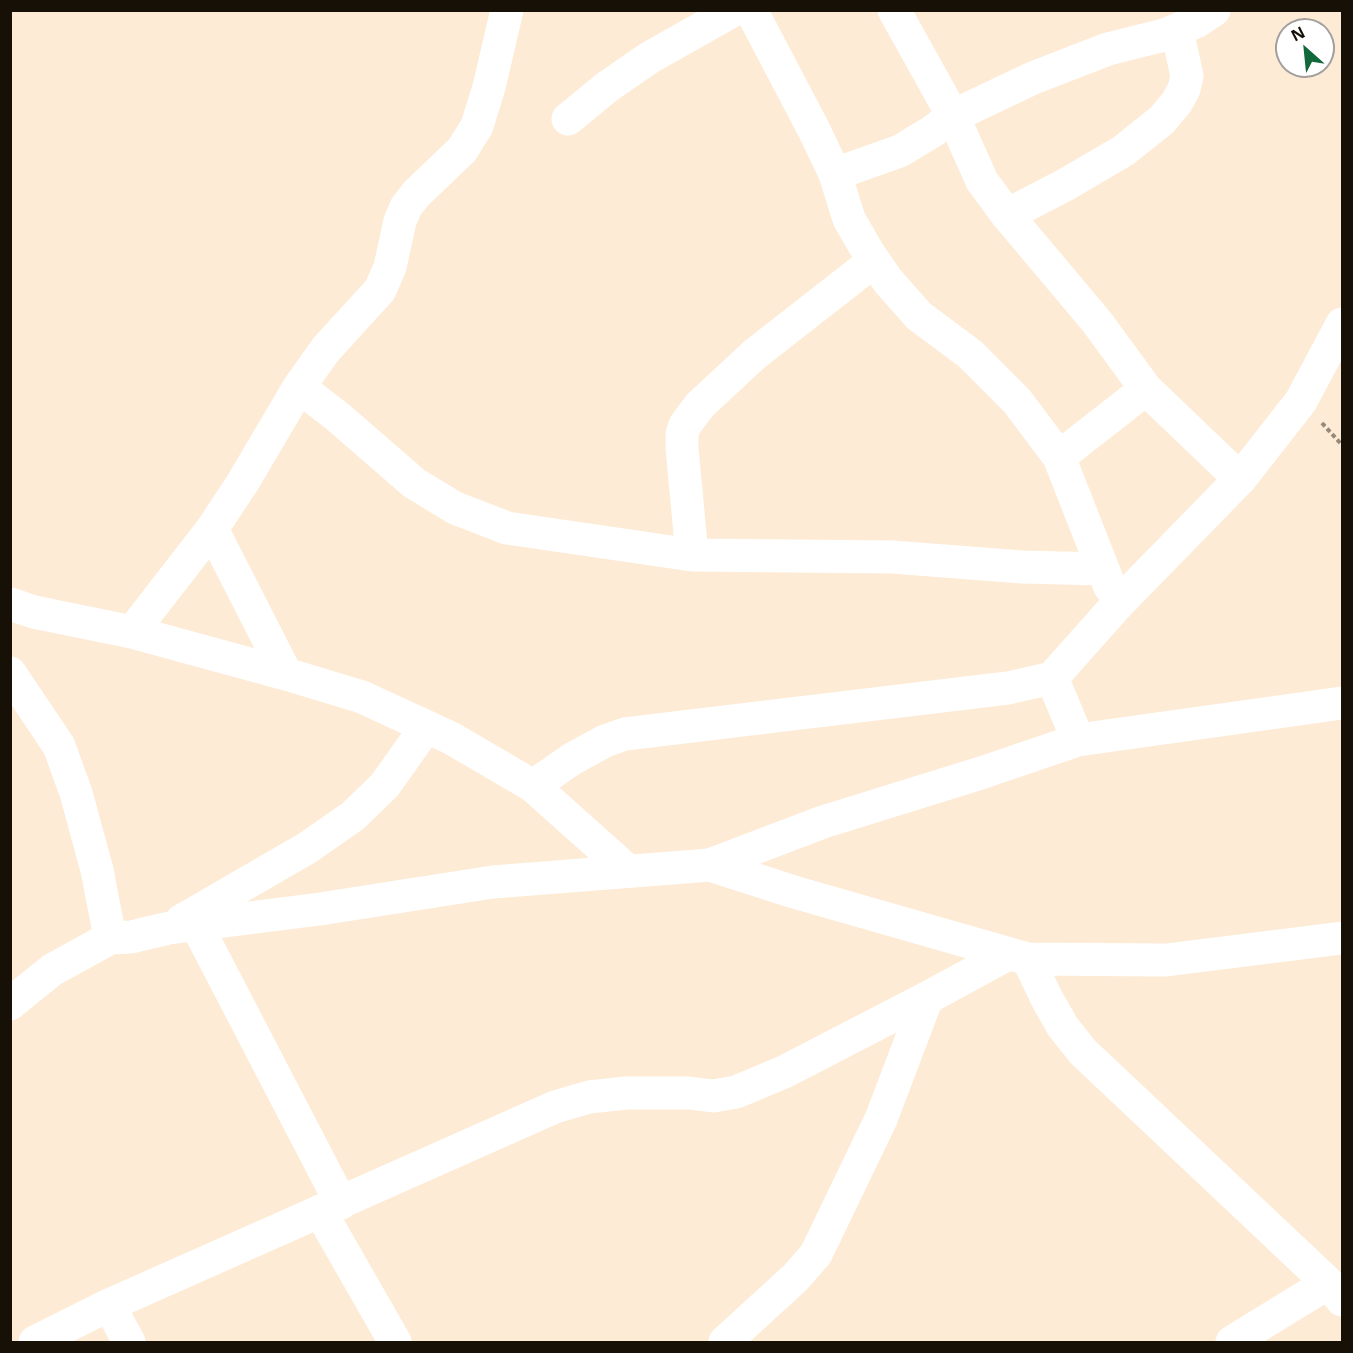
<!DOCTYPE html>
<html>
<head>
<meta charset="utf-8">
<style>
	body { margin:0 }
	#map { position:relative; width:1353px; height:1353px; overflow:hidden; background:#fdebd5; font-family:"Open Sans",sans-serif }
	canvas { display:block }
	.frame { position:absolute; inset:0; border:12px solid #171007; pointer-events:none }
	.north { position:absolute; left:1275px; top:18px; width:60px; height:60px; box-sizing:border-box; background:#fff; border:2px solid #a29f9c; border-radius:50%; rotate:333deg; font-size:16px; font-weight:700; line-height:24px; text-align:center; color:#171007 }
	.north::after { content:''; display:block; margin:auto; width:21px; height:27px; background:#11683a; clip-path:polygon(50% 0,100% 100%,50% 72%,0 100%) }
</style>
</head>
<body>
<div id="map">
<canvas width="1353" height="1353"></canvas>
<div class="frame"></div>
<div class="north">N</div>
</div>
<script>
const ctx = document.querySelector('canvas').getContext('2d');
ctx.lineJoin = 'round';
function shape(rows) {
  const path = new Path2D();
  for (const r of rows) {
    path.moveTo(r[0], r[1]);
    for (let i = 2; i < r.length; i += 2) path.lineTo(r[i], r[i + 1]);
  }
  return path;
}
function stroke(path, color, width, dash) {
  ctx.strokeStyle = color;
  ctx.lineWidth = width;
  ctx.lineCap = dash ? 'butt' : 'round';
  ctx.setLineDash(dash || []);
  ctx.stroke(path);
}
const path = shape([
	[1322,423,1342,445]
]);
const minor = shape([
	[507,10,489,87,477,126,462,150,416,194,406,207,400,221,390,267,380,290,326,349,299,387,243,482,212,529,286,674,362,697,451,738,533,786,628,871],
	[751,10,814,130,835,174,849,219,868,252,888,281,919,316,970,354,1017,401,1059,457,1110,587],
	[894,10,953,116,982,181,1007,215,1097,322,1146,389,1240,479],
	[568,119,607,87,649,58,734,10],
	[835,174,900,151,933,131,953,116,1033,78,1108,49,1164,35,1196,22,1214,10],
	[1007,215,1065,185,1123,151,1162,120,1177,102,1184,89,1187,76,1177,30],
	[299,387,338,417,414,483,455,508,507,528,692,555,892,557,1022,567,1103,569],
	[1059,457,1146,389],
	[692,555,682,448,682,434,685,425,700,405,755,354,874,261],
	[10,604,34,612,132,632,286,674],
	[132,632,212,529],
	[10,673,59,746,76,793,97,870,110,938,52,970,10,1004],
	[1052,678,1078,740],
	[533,786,572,759,605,741,625,734,1008,688,1052,678,1117,605,1240,479,1301,401,1342,324],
	[710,865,823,822,981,773,1078,740,1342,703],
	[181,921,307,848,353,816,385,785,426,727],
	[196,924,341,1203],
	[110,938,131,937,169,928,320,909,493,882,710,865,794,892,1028,959,1166,960,1342,938],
	[1028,959,1047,999,1063,1027,1083,1052,1328,1283,1342,1300],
	[320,1211,395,1342],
	[109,1305,129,1342],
	[35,1342,109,1305,555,1107,589,1097,626,1093,689,1093,713,1096,736,1092,784,1072,927,998,1008,954],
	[725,1342,795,1278,816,1254,881,1119,927,998],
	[1232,1342,1328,1283]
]);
stroke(path, '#968979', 4, [4.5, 3]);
stroke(minor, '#fff', 33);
</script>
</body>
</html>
